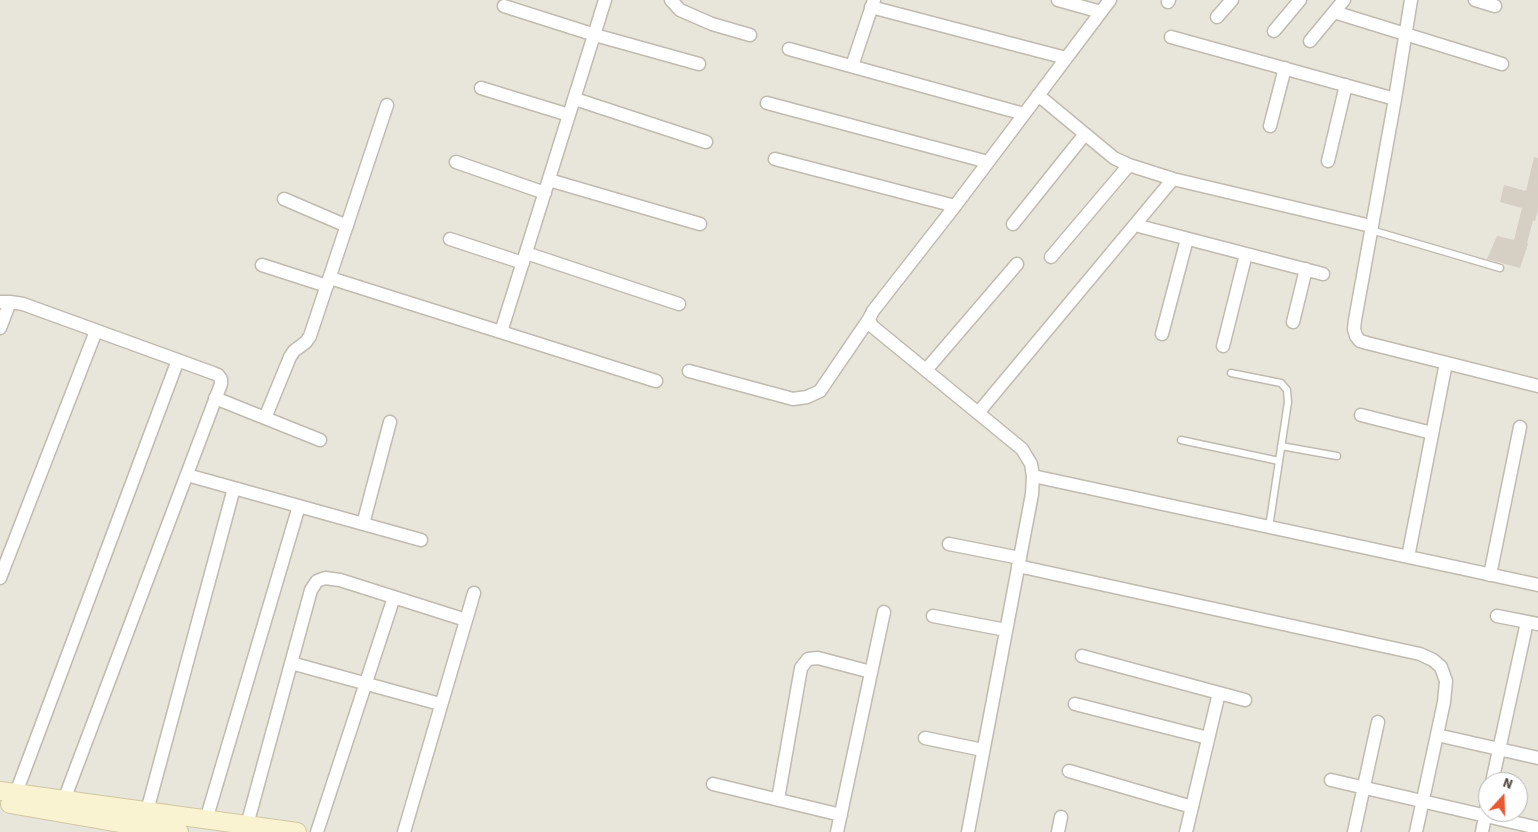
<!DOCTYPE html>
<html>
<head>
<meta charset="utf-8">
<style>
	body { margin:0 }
	#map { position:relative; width:1538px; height:832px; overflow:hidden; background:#f5f3ed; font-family:"Source Sans 3",sans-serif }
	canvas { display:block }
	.north { position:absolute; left:1478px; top:772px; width:50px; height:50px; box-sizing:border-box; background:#fff; border:1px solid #b6b4b1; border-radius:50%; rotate:20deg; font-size:14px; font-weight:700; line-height:20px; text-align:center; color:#49443b }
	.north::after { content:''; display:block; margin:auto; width:18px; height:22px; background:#e65933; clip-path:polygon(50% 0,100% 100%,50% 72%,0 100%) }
</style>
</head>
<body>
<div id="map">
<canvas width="1538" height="832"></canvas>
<div class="north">N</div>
</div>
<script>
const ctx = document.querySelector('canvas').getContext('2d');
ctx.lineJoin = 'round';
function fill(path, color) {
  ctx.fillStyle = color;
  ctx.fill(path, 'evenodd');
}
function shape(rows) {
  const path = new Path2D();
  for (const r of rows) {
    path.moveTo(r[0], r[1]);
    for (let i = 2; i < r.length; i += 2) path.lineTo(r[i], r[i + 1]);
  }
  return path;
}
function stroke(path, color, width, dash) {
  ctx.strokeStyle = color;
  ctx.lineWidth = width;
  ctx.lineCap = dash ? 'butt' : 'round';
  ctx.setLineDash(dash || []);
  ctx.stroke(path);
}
const residential = shape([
	[0,0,1538,0,1538,832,0,832],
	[1488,782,1518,782,1518,812,1488,812]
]);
const building = shape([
	[1534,157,1538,158,1538,210,1535,221,1533,220,1527,243,1528,244,1520,268,1487,259,1497,236,1514,240,1522,208,1500,202,1504,185,1526,191]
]);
const lane = shape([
	[1371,230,1500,268],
	[1231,373,1281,383,1287,390,1288,402,1269,527],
	[1181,440,1279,461],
	[1281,446,1337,456]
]);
const street = shape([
	[671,0,680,10,712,24,750,35],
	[1058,0,1101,12],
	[1411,0,1395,99,1355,320,1354,329,1356,336,1360,341,1367,343,1538,386],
	[1475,0,1495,6],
	[1168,2,1169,0],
	[504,6,595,35,699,64],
	[871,7,1066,58],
	[1334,12,1502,64],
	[1217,17,1232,0],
	[1274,31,1300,0],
	[1171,37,1395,99],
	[1310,41,1344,0],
	[789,49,1024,114],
	[852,66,874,0],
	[481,88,569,115],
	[1038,95,1114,158,1129,165,1173,179,1371,226],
	[575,99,706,142],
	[767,103,988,162],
	[1270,126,1285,68],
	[775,159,955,206],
	[1328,161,1346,85],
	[456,162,545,193],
	[549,180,700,224],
	[284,199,347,226],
	[1013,224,1085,134],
	[1135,225,1323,274],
	[450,239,523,263],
	[526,253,679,304],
	[1051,257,1129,165],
	[262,265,327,286],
	[330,278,656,381],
	[0,302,10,302,23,304,213,373,218,375,221,379,221,384,61,808],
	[1293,322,1306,269],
	[0,328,10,302],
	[501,332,605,0],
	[1162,334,1187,239],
	[1223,346,1246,254],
	[926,370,1017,264],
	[689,371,793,399,807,397,820,391,869,319],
	[215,398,320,440],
	[978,413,1173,179],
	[1361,415,1432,433],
	[265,418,290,357,294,351,306,342,310,336,387,105],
	[187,475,421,540],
	[1033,476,1538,585],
	[363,524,390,422],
	[949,544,1020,558],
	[1408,557,1446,363],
	[1018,566,1420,654,1433,660,1441,667,1446,681,1444,702,1416,832],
	[1490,575,1520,427],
	[0,578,96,331],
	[933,616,1006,630],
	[1497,616,1538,624],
	[1082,656,1245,700],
	[291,663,440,704],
	[1075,704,1208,738],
	[1437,735,1538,758],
	[925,738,983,750],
	[1069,771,1192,807],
	[1331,780,1538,828],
	[1492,782,1527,622],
	[713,784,841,815],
	[16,793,178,360],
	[778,799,801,668,808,659,818,658,871,672],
	[147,811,234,488],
	[206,820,299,506],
	[247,825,311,590,317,581,325,578,340,580,466,620],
	[317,832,394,597],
	[404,832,474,593],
	[837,832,884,612],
	[968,832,1032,494,1033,476,1031,464,1022,449,872,326,869,319,873,311,955,206,1110,0],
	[1058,832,1061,817],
	[1186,832,1219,693],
	[1354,832,1378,722],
	[1482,832,1488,800]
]);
const secondary = shape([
	[0,791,297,832],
	[10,804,155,829,179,832]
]);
fill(residential, '#e8e5db');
fill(building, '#d6cfc3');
stroke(lane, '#c0bbb0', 9);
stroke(street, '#c0bbb0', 15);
stroke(secondary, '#d0c7a1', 20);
stroke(lane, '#fff', 6);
stroke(street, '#fff', 12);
stroke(secondary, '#faf3d2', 18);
</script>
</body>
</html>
